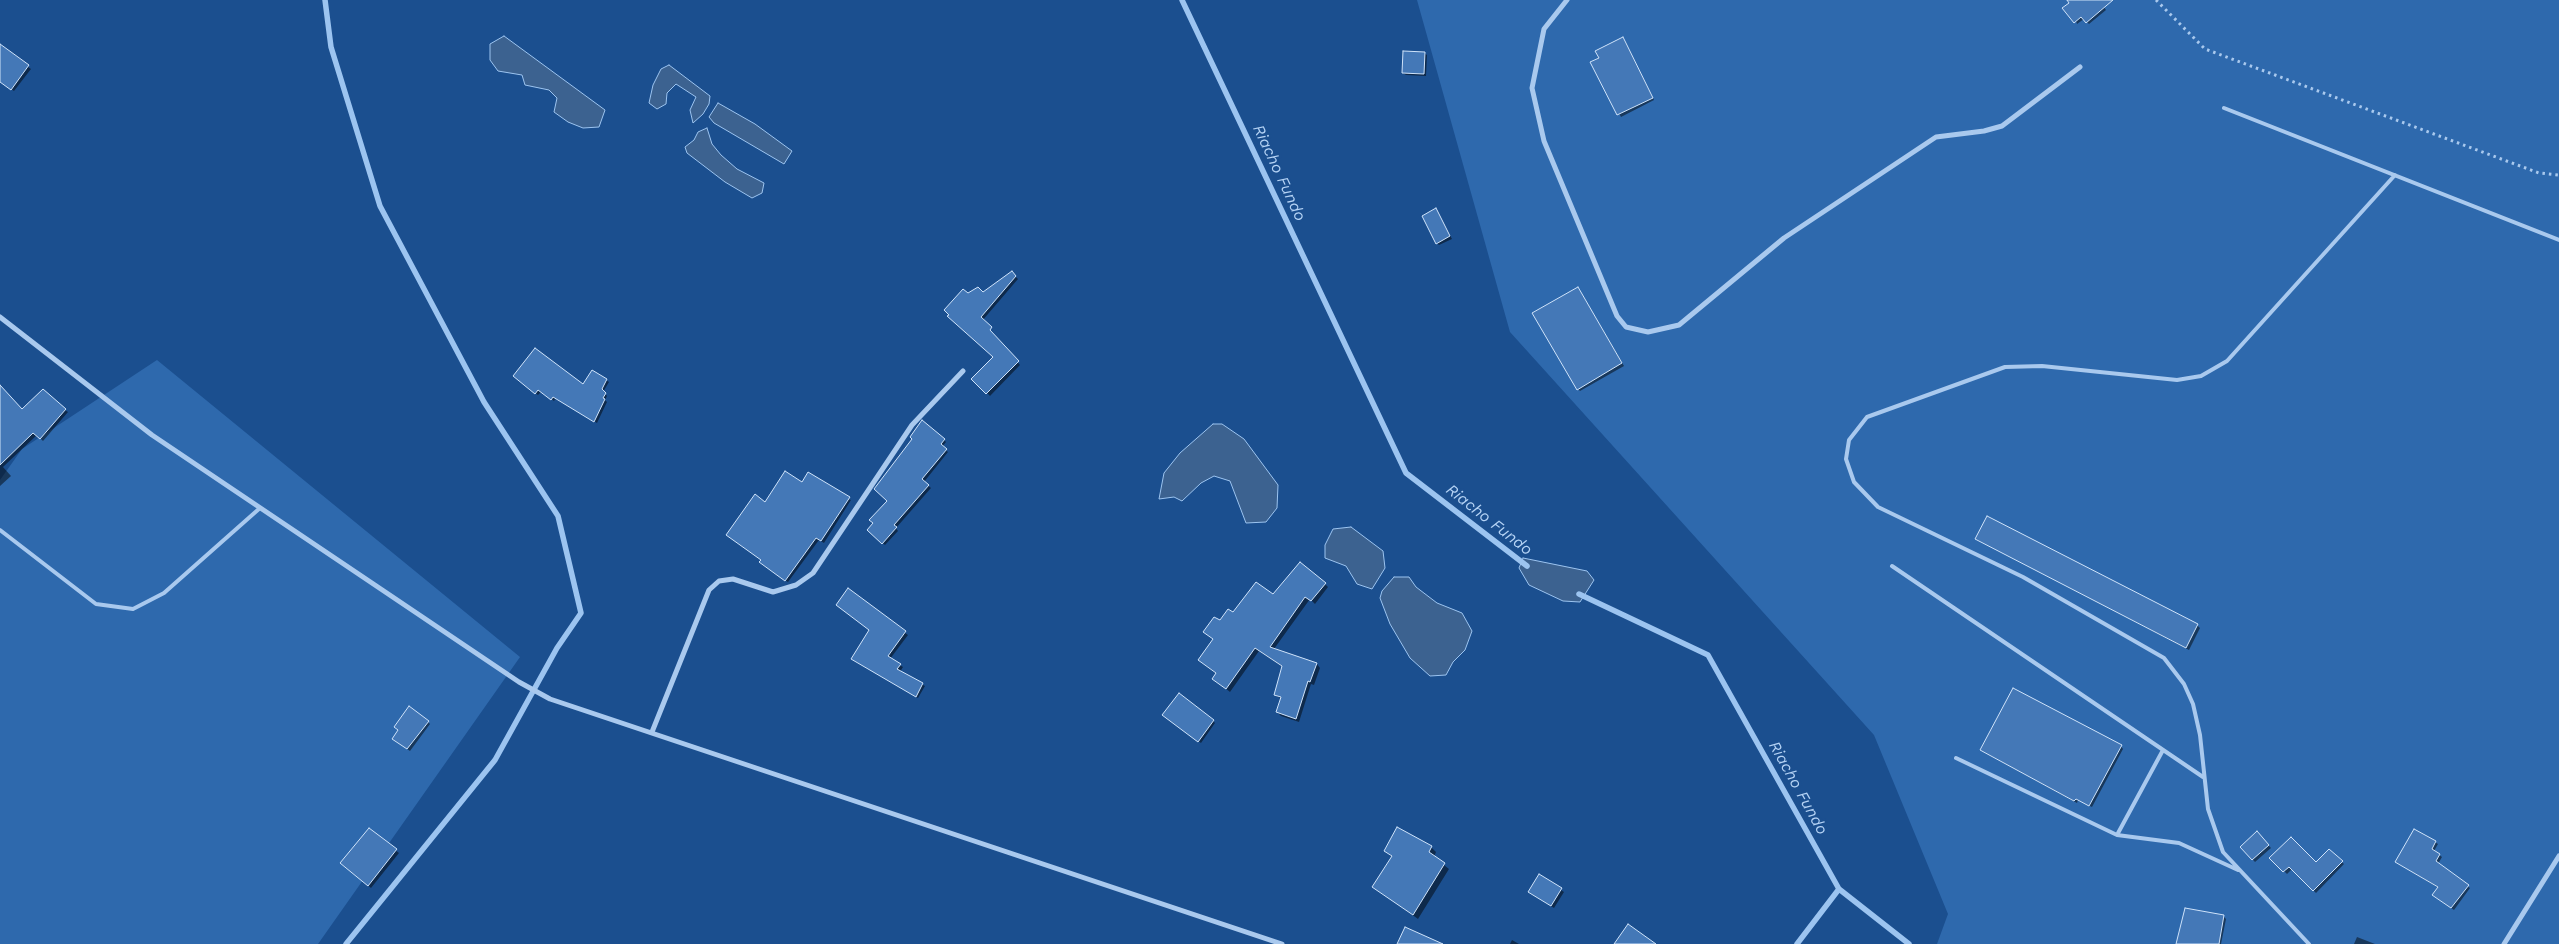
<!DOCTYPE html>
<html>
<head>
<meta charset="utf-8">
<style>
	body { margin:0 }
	canvas { display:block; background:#1b4f8f }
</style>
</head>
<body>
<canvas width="2559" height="944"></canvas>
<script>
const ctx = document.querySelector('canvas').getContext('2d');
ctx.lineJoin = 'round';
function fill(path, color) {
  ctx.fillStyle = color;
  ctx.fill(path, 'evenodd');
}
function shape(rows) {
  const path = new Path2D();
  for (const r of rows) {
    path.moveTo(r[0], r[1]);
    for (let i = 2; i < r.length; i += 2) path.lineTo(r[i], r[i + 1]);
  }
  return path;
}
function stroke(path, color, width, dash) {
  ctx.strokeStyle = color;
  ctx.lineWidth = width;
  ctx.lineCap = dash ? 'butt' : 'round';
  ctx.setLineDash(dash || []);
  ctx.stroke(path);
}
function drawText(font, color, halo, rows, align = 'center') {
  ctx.font = font + ' "Work Sans",sans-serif';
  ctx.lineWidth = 5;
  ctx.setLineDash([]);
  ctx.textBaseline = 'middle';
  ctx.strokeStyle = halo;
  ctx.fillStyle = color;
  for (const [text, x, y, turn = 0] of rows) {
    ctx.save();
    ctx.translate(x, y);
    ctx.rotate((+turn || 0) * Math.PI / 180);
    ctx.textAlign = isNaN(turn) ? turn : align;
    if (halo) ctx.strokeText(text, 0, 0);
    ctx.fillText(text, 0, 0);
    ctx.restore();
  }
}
const green = shape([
	[1417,0,2559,0,2559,944,1937,944,1948,914,1874,735,1510,332],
	[157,360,520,657,318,944,0,944,0,480,22,449]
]);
const water = shape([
	[504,36,605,110,599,127,583,128,568,122,554,112,557,98,549,90,525,85,522,75,498,71,490,60,490,44,504,36],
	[669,65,710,96,709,104,703,114,693,123,690,110,696,97,676,84,667,93,666,104,657,109,649,103,653,85,661,69,669,65],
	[718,103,755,124,792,151,784,164,714,123,709,117,718,103],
	[707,128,712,144,721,155,737,169,764,183,762,193,752,198,725,182,687,153,685,147,694,140,698,132,707,128],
	[1213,424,1222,424,1244,439,1278,485,1277,508,1266,522,1246,523,1230,481,1214,476,1201,483,1182,501,1174,497,1159,499,1164,473,1180,453,1213,424],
	[1351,527,1383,551,1385,568,1372,589,1357,584,1346,566,1325,558,1325,545,1333,529,1351,527],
	[1523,558,1587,571,1594,580,1580,602,1563,601,1529,585,1519,568,1523,558],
	[1394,577,1409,577,1416,587,1437,603,1462,613,1472,631,1465,650,1453,662,1446,675,1430,676,1410,658,1390,624,1380,598,1382,591,1394,577]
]);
const shadow = shape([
	[2069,0,2099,0,2106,10,2089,24,2084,19,2077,24],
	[1625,41,1654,100,1621,117,1592,62],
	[0,45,31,69,14,91,0,81],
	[1424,53,1427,55,1426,76,1406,75,1403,73],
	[1436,210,1452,239,1439,245,1437,243],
	[1012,273,1018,279,982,321,1020,365,990,396,973,379,995,357,968,295,983,293],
	[1580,291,1624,366,1580,391,1578,389],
	[517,378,584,386,606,380,609,382,603,392,607,396,605,400,607,402,597,423,556,398,554,401,542,391,538,395],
	[0,390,22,410,65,410,68,412,43,441,37,435,3,467,11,476,0,486],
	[944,440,946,442,942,447,948,452,924,482,931,488,896,528,898,531,885,545,869,530,889,501],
	[802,484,851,500,824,543,819,540,788,582,763,565,766,503],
	[1977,539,2197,625,2200,628,2189,650],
	[1325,584,1328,587,1315,604,1310,599,1274,649,1317,664,1320,668,1314,685,1311,684,1299,722,1281,716,1277,712,1282,699,1275,695,1283,667,1259,651,1230,692,1214,679,1217,674,1199,660,1214,639,1220,622,1273,596],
	[848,590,908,635,890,659,903,667,900,672,925,686,918,698,853,659,870,630],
	[1166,717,1213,721,1215,723,1201,743],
	[428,722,430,724,410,751,396,741],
	[2121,746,2123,749,2092,807,2078,800,2077,803,1984,752],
	[369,830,399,853,371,888,344,865],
	[2257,833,2271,848,2255,862,2241,847],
	[2435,842,2438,844,2434,851,2442,857,2438,864,2470,888,2454,910,2436,897,2439,888,2399,864],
	[1431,847,1436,852,1434,857,1449,869,1418,919,1373,886,1392,857,1386,851],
	[2329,850,2344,864,2316,893,2292,869,2287,874,2271,858,2316,864],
	[1540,876,1564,892,1554,908,1532,894],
	[2224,917,2226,919,2221,944,2178,944],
	[2357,937,2375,944,2354,944],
	[1512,940,1519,944,1510,944]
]);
const stream = shape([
	[325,0,331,47,380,206,484,402,558,516,581,613,557,648,495,760,346,944],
	[1182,0,1406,473,1527,566],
	[1579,594,1708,655,1839,889,1909,944],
	[1797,944,1839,889]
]);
const building = shape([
	[2067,0,2113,0,2086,23,2081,17,2074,23,2062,8,2069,3,2067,0],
	[1623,37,1653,98,1617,115,1590,62,1599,58,1595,51,1623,37],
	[0,44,29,65,11,90,0,82,0,44],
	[1403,51,1425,52,1424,74,1402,73,1403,51],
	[1436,208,1450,236,1436,244,1422,216,1436,208],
	[1012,271,1016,276,981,317,992,327,990,330,1019,361,986,394,971,379,993,357,947,316,949,315,944,310,963,289,968,293,978,287,983,292,1012,271],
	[1578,287,1622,363,1577,390,1532,313,1578,287],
	[535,348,583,384,592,370,607,379,602,389,606,393,603,398,605,399,594,422,553,397,551,400,538,390,535,394,513,376,535,348],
	[0,385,22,409,43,389,66,409,40,439,33,433,0,465,0,385],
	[922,420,945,439,941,444,947,449,922,479,929,485,894,525,897,527,882,544,867,530,873,523,869,520,887,501,874,489,912,439,910,437,922,420],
	[785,471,802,482,808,472,850,497,821,541,816,538,785,581,759,562,761,560,726,535,755,494,765,502,785,471],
	[1987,516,2198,624,2186,648,1975,539,1987,516],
	[1300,562,1326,583,1311,601,1305,597,1270,647,1317,663,1310,682,1308,681,1296,719,1276,712,1281,697,1274,695,1282,666,1255,648,1226,689,1212,679,1216,673,1198,660,1213,639,1203,632,1214,617,1220,620,1228,609,1233,612,1256,582,1273,594,1300,562],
	[848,588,906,631,888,656,901,664,897,669,923,683,916,697,851,659,869,630,836,605,848,588],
	[2013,688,2122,745,2089,806,2076,799,2074,801,1980,750,2013,688],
	[1179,693,1214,720,1198,742,1162,715,1179,693],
	[409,706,429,721,407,749,392,739,398,730,394,727,409,706],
	[1397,827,1432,846,1429,852,1445,863,1413,915,1372,887,1392,856,1384,851,1397,827],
	[369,828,397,849,368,886,340,863,369,828],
	[2414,829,2436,841,2432,849,2440,854,2436,861,2469,885,2451,908,2432,895,2438,887,2395,862,2414,829],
	[2257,831,2269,845,2252,860,2240,847,2257,831],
	[2291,837,2316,862,2329,849,2343,861,2313,891,2289,867,2283,872,2269,858,2291,837],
	[1539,874,1562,888,1551,906,1528,892,1539,874],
	[2185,908,2224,915,2219,944,2176,944,2185,908],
	[1628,924,1656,944,1614,944,1628,924],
	[1405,927,1443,944,1397,944,1405,927]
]);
const path = shape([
	[2156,0,2205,49,2539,173,2559,175]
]);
const lane = shape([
	[2224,108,2559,240],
	[0,530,96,604,133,609,164,593,260,508],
	[1892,566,2203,777],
	[1956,758,2117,835,2179,843,2238,870],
	[2117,835,2163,750],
	[2309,944,2223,852,2208,809,2200,735,2193,704,2184,684,2164,658,2023,577,1878,507,1854,482,1846,459,1849,440,1867,417,2005,367,2042,366,2177,380,2201,376,2227,361,2395,175]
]);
const street = shape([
	[1567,0,1544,29,1532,88,1544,141,1617,316,1626,327,1648,332,1679,325,1784,238,1936,137,1984,131,2002,126,2080,67],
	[0,317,152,435,519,682,550,699,1282,944],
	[652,732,709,590,719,581,733,579,773,592,796,585,813,573,912,425,963,371],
	[2504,944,2559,856]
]);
const waterNames = [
	["Riacho Fundo",1279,173,65],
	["Riacho Fundo",1489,520,38],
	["Riacho Fundo",1798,788,61]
];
fill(green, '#2e69ad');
fill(water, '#3c6290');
stroke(water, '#9cc4f0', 1);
fill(shadow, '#0007');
stroke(stream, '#9cc4f0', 5.5);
fill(building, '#4478b7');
stroke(building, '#cfe3fa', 1);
stroke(path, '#a9c9ee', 3, [2.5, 4]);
stroke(lane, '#a9c9ee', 4);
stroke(street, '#a9c9ee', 5);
drawText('italic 16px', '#b5d3f5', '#1b4f8f', waterNames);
</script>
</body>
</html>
